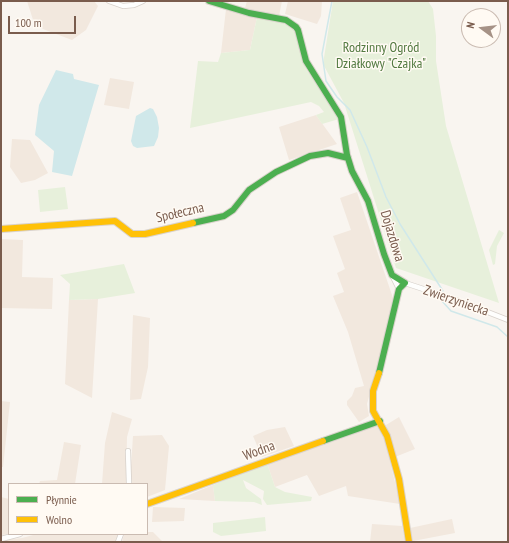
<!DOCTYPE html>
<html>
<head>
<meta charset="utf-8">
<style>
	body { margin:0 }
	#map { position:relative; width:509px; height:543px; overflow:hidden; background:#f9f5f0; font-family:"PT Sans Narrow",sans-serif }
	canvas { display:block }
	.frame { position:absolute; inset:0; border:2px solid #7a5c4d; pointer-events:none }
	.legend { position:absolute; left:8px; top:483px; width:140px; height:52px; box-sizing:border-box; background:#fffaf3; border:1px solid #cabbb1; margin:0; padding:5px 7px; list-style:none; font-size:12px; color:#7a5c4d }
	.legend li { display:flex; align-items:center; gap:8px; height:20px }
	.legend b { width:20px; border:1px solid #cabbb1 }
	.north { position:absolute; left:461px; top:8px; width:40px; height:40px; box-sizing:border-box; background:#fffaf3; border:1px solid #cabbb1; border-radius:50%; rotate:285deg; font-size:11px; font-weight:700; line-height:16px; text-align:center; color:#7a5c4d }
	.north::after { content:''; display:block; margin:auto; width:14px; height:18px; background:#a69286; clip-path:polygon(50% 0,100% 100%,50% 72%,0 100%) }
	.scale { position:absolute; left:8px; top:16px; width:68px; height:18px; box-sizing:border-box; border:2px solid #7a5c4d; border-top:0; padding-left:5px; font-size:12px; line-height:14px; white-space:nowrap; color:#7a5c4d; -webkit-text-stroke:3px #fffaf3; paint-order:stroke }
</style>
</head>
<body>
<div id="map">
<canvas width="509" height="543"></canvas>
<div class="frame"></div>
<ul class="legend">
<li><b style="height:5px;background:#4caf50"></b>Płynnie</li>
<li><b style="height:5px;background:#ffc107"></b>Wolno</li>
</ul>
<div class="north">N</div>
<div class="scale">100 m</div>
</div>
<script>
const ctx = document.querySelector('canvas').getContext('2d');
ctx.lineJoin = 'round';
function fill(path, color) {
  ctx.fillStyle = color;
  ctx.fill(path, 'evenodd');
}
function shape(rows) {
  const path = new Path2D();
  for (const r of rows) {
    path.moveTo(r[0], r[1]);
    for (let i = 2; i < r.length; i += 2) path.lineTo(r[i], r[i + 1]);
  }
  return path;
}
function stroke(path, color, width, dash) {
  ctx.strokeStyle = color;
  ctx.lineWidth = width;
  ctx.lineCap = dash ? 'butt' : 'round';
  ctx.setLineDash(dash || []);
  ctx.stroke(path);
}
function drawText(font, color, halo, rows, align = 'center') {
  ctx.font = font + ' "PT Sans Narrow",sans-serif';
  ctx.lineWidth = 3;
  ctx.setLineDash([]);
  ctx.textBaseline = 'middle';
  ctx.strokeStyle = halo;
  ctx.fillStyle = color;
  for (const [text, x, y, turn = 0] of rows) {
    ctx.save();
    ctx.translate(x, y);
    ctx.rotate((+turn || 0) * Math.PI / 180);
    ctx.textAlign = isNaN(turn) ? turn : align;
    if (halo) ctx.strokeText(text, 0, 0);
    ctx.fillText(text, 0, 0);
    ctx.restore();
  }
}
const residential = shape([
	[27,1,94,1,98,6,86,30,72,40,35,26],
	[247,1,282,1,279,16,265,14,245,8],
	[288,1,322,1,321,16,317,24,285,14],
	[226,9,257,17,250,50,221,53],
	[110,78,134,82,129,109,104,105],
	[316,115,337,144,289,160,279,127],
	[12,139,30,140,48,173,35,180,21,183,10,167],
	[357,192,393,298,381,352,367,404,369,416,359,422,347,405,347,401,352,396,355,388,364,386,348,332,333,296,344,292,337,273,345,269,333,236,351,230,340,198],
	[1,239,23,240,22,277,53,278,52,309,1,308],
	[98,299,92,398,65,384,69,300],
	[133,315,150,318,148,367,141,399,130,400],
	[1,401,10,402,3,467,1,467],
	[112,412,132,419,127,437,126,484,102,484,105,443],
	[399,417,415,449,395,457,386,425],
	[376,425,385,440,400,504,348,496,346,486,319,496,307,475,275,487,267,463,344,438],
	[285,427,294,446,262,457,253,436,267,430],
	[162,435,169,446,165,490,147,497,147,484,131,484,131,466,133,436],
	[64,442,81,445,75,484,39,484,40,481,57,480],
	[213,485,215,501,179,499],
	[1,497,9,499,9,534,1,535],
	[153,507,185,508,184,521,152,522],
	[452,519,455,533,413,541,410,528],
	[372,524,402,526,405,542,370,542],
	[147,532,153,532,163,542,122,542,124,534,147,534],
	[37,534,118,534,115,542,1,542,3,540,22,538]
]);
const green = shape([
	[333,1,428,1,433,9,436,36,436,61,446,126,499,303,396,268,344,103,323,64],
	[257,17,277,21,287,25,294,30,298,39,306,69,334,110,339,119,322,124,316,115,324,112,319,106,311,102,190,128,198,61,218,62,221,53,250,50],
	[65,187,68,209,40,212,38,190],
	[499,230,504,233,497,246,495,264,493,265,489,250],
	[124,264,135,293,98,299,69,300,70,284,60,275],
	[267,463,275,487,285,492,312,497,311,501,267,505,263,499,264,491,243,480,246,488,261,499,262,505,254,502,215,501,213,485],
	[265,517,266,531,221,536,213,532,213,523]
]);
const water = shape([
	[56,70,73,74,74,79,99,85,72,176,52,172,54,151,35,135,39,105],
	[150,108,153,109,157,117,159,128,158,137,154,146,137,148,133,146,131,141,136,116]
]);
const stream = shape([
	[332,1,322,54,326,81,337,97,350,110,367,147,386,197,400,224,443,291],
	[442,301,451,311,497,327,508,337]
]);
const street = shape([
	[109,1,123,6,134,5,143,1],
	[392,275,399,289],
	[405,283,457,300,508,320],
	[128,451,129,484],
	[1,539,20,534],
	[118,542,121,534]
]);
const fast = shape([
	[209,1,249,13,286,20,296,27,298,30,306,61,341,117,347,155,352,171,368,201,384,254,392,275,405,283,399,289,379,373],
	[193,223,224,216,233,210,249,190,276,172,310,156,328,153,348,158],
	[323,441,380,421]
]);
const slow = shape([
	[1,229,115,221,132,234,145,234,193,223],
	[379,373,373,391,373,411,387,436,399,479,409,542],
	[147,504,323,441]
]);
const parkNames = [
	["Rodzinny Ogród",381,48],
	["Działkowy \"Czajka\"",381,64]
];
const streetNames = [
	["Społeczna",180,213,-13],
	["Dojazdowa",392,236,73],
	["Zwierzyniecka",456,301,19],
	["Wodna",259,451,-20]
];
fill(residential, '#f2e8de');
fill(green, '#e7f0db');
fill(water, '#d0e8ea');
stroke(stream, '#d0e8ea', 1.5);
stroke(street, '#d7d1cb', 6);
stroke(fast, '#d9d2cb', 8);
stroke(slow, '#d9d2cb', 8);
stroke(street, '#fefefd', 4.5);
stroke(fast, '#4caf50', 6);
stroke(slow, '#ffc107', 6);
drawText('14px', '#537a41', '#fffaf3', parkNames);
drawText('14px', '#7a5c4d', '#fffaf3', streetNames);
</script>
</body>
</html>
